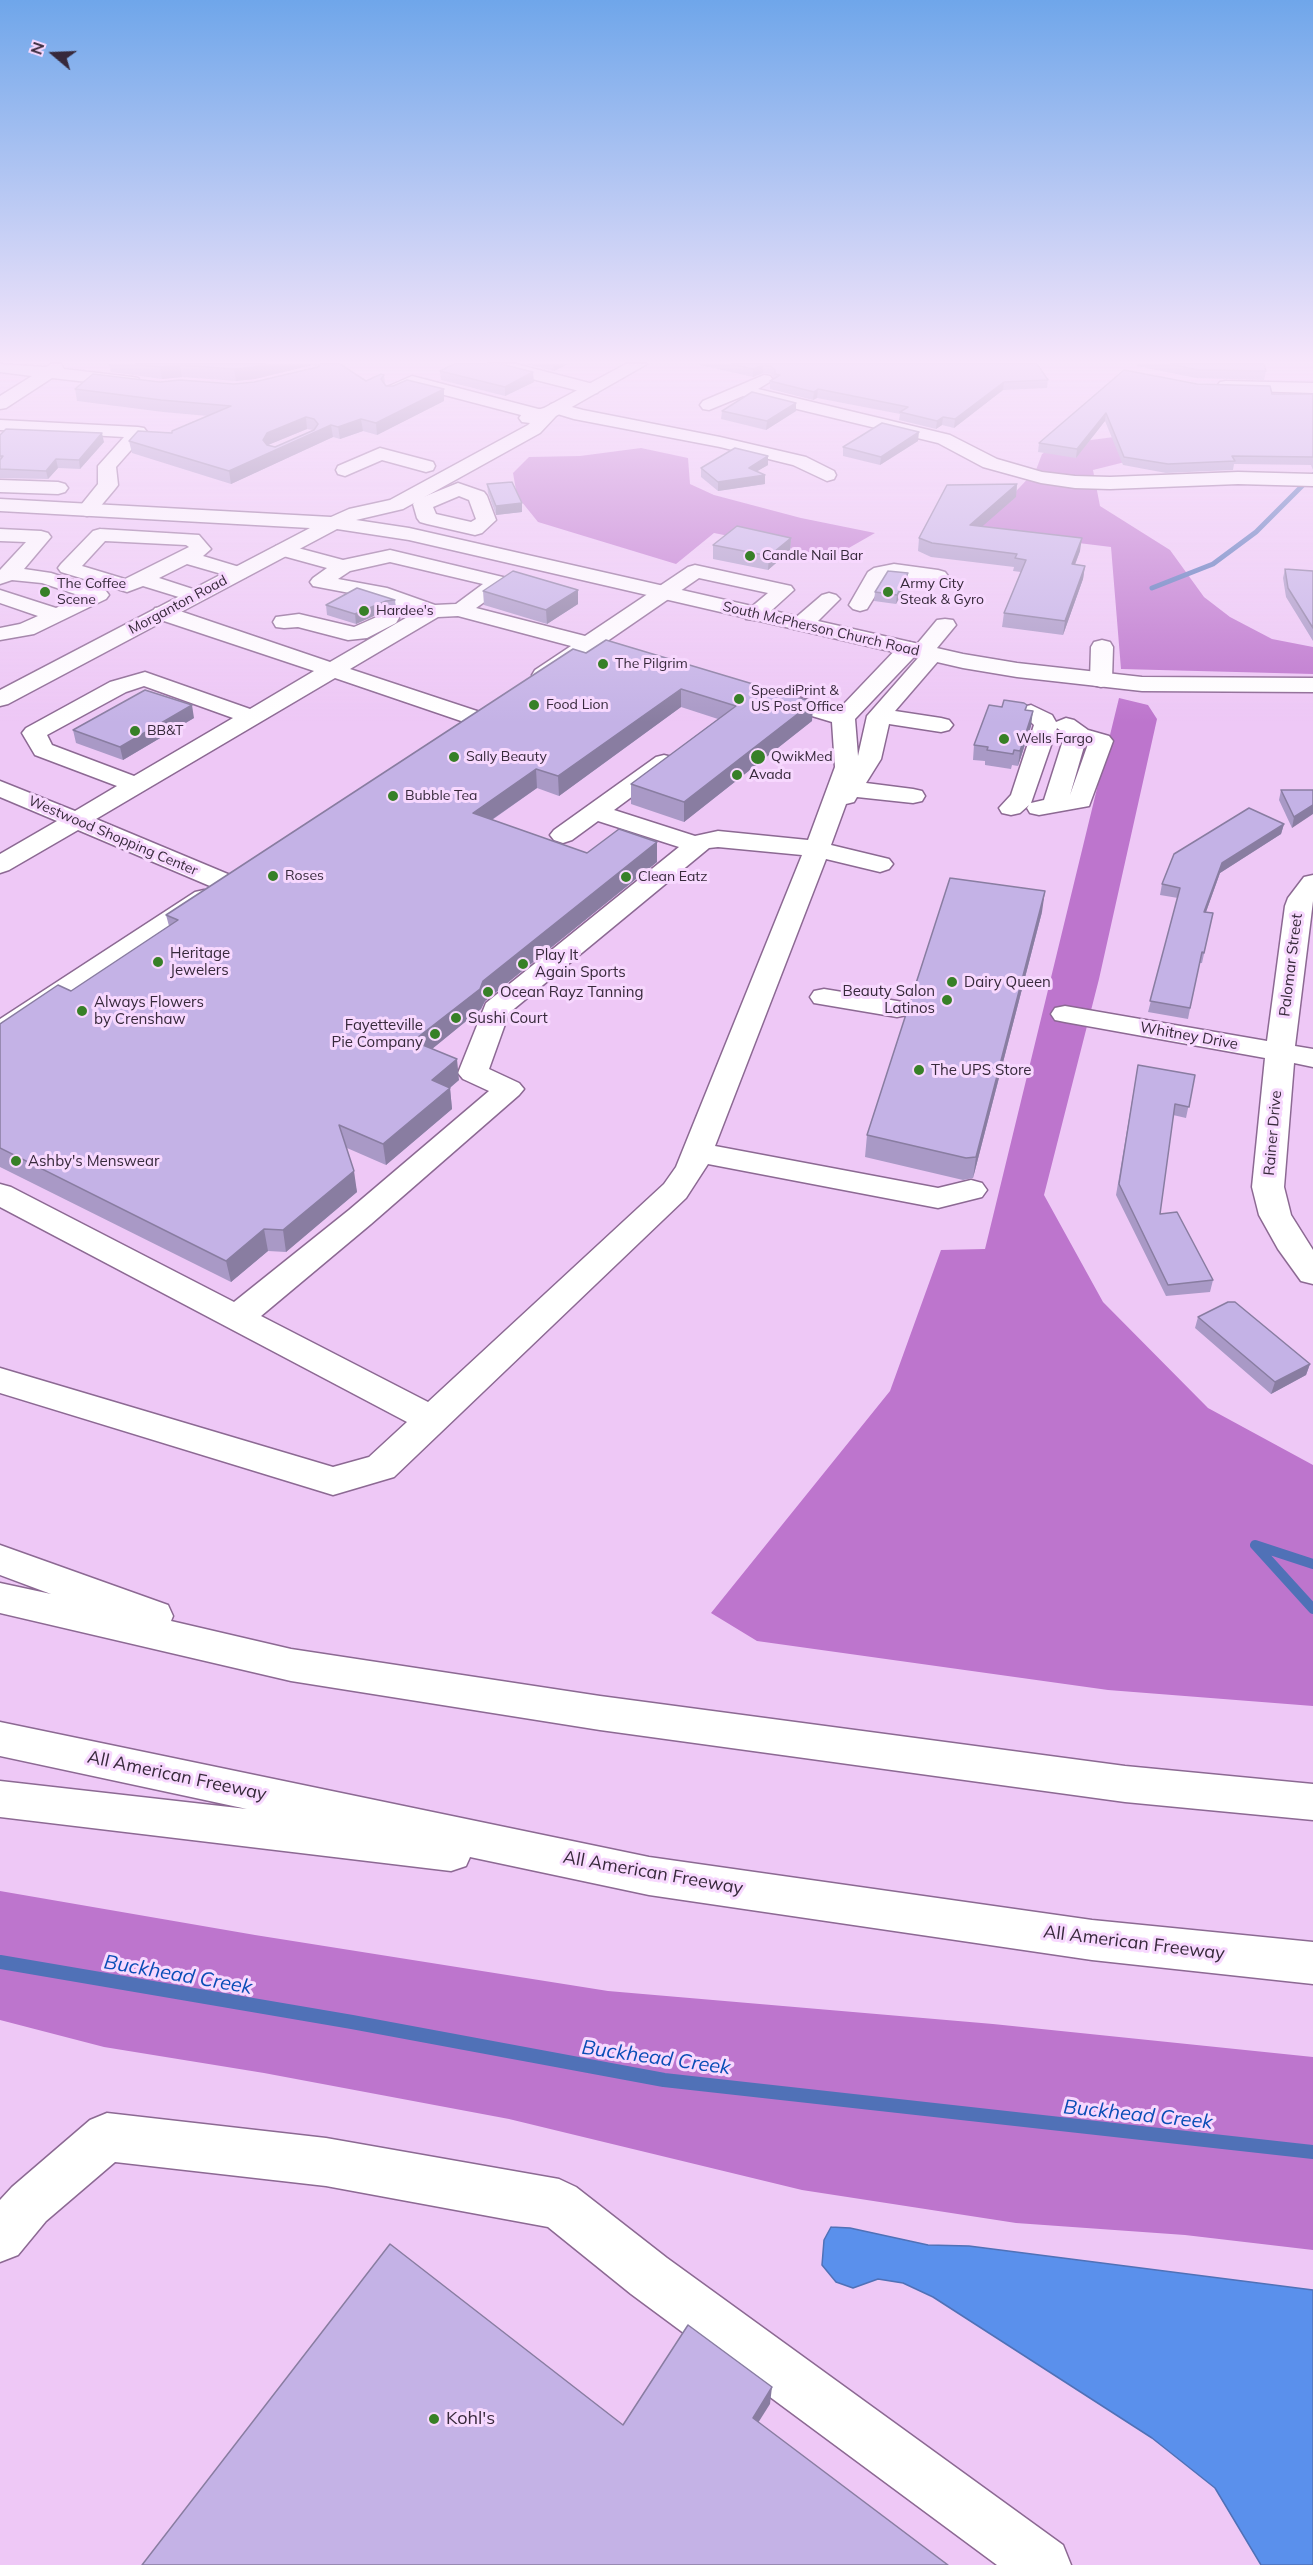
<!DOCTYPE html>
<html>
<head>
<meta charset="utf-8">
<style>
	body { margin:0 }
	#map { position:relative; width:1313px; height:2565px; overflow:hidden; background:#eec8f6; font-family:Mulish,sans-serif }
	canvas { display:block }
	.north { position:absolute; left:24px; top:24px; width:60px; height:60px; -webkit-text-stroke:4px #f7d8fe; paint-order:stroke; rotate:289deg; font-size:16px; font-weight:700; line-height:24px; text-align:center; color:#37293b }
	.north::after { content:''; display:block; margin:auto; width:21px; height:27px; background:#37293b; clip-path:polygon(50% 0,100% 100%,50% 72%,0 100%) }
</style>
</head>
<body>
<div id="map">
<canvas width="1313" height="2565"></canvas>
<div class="north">N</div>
</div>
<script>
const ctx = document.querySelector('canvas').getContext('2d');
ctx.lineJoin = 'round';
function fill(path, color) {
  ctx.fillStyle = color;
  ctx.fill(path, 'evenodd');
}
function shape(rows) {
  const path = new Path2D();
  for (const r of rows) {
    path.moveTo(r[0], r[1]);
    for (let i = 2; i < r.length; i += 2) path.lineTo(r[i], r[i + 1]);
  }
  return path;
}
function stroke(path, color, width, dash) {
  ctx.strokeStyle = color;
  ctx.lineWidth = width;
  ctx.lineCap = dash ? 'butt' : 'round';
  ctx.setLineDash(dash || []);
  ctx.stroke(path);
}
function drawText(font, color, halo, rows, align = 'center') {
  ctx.font = font + ' Mulish,sans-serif';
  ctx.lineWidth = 6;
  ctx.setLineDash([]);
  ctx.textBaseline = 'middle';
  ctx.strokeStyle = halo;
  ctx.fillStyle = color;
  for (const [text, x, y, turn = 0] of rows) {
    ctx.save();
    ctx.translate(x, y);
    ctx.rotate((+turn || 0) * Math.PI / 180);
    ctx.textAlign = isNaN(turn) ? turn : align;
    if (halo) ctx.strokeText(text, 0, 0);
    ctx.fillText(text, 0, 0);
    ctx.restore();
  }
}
const forest = shape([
	[1114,437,1129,461,1093,470,1100,506,1170,550,1204,597,1230,617,1272,639,1313,647,1313,674,1121,669,1111,547,956,528,1004,504,1036,470,1042,454,1060,444],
	[641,448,688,458,690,484,714,495,801,518,875,533,833,557,714,533,676,564,538,522,517,496,513,473,529,457,580,456],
	[1119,698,1148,705,1157,719,1099,979,1044,1195,1103,1302,1208,1408,1313,1465,1313,1706,1108,1690,757,1641,711,1613,890,1391,941,1250,985,1249],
	[0,1891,255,1935,608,1991,993,2024,1313,2057,1313,2250,1185,2235,1016,2223,802,2190,509,2119,264,2073,104,2047,0,2020]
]);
const water = shape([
	[831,2227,850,2228,928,2245,969,2246,1313,2290,1313,2565,1261,2565,1215,2488,1152,2438,933,2297,903,2283,878,2279,853,2288,836,2282,822,2265,824,2240,831,2227]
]);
const streamFar2 = shape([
	[1152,588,1213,564,1256,532,1313,475]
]);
const streamFar1 = shape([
	[1313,1564,1255,1545,1313,1609]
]);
const stream = shape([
	[0,1962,352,2022,664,2080,1313,2152]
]);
const minor = shape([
	[0,364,46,367,51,364,61,364,64,369,132,377,138,378,141,382,138,386,132,387,52,378,6,408,0,409,0,396,32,376,0,372,0,364],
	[487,364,516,364,597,385,600,389,597,393,591,394,489,368,487,364],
	[764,375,770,376,773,380,758,389,950,435,997,459,1042,472,1075,476,1110,477,1238,472,1313,474,1313,486,1238,484,1110,489,1075,488,1041,483,983,467,938,443,743,396,709,410,703,409,700,405,703,401,764,375],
	[412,376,546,411,549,415,546,419,540,420,414,387,393,396,387,395,384,391,387,387,412,376],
	[1226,381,1313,383,1313,393,1220,390,1217,386,1220,382,1226,381],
	[557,403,583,410,720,437,806,457,834,471,836,475,834,479,827,481,793,465,720,447,574,419,551,412,548,408,551,404,557,403],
	[0,420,138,427,144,428,147,432,116,467,118,485,115,489,94,514,87,516,80,514,77,510,98,484,98,466,124,437,0,430,0,420],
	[380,448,433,462,435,466,433,470,426,472,382,460,345,476,338,474,336,470,338,466,380,448],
	[0,480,58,482,65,484,68,488,65,492,58,494,0,492,0,480],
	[458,483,484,492,487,496,496,520,482,533,475,535,427,524,420,522,417,518,413,504,416,500,458,483],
	[459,496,469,500,476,519,471,522,436,514,433,507,459,496],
	[0,529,41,531,48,533,51,537,24,569,51,573,106,591,109,595,106,599,34,634,0,640,0,628,20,624,38,616,0,603,0,590,56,608,81,596,42,583,12,580,0,584,0,570,26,542,0,541,0,529],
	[100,529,199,535,211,549,203,556,246,569,249,573,246,577,239,579,187,564,159,578,202,592,205,596,202,600,195,602,143,586,127,592,61,572,58,568,61,564,93,531,100,529],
	[105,541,186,545,189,547,125,579,82,566,105,541],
	[283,544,343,560,390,550,507,578,510,582,507,586,476,608,585,636,688,567,695,565,791,586,794,590,762,619,754,620,746,619,743,614,768,593,699,578,606,642,613,647,610,652,602,654,592,651,551,680,543,682,535,680,532,675,535,670,571,646,458,616,438,617,350,669,483,713,487,718,483,723,475,725,467,723,335,678,96,819,235,877,239,883,235,889,226,891,217,889,78,830,9,870,0,873,0,854,57,821,0,797,0,781,75,811,117,786,35,755,22,733,26,728,110,682,145,672,250,709,314,671,155,618,152,613,155,608,163,607,171,608,330,662,416,612,376,598,313,586,310,582,313,578,327,568,276,554,273,550,276,546,283,544],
	[390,562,483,584,456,604,435,605,387,588,338,579,350,571,390,562],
	[144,686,233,718,134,776,52,745,47,735,126,692,144,686],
	[894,564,938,570,945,572,948,576,945,580,938,582,887,577,867,609,860,611,853,609,849,605,868,572,874,568,894,564],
	[829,593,836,595,840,599,810,629,802,630,794,629,791,624,794,619,822,595,829,593],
	[388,612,396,613,399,618,396,623,367,638,348,640,298,627,284,628,276,627,273,622,276,617,299,614,354,627,388,612],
	[945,619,953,620,956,625,932,654,939,660,895,711,941,718,949,720,953,725,949,730,941,732,889,724,881,759,866,783,913,789,922,791,925,796,922,801,913,803,857,797,854,802,846,804,831,845,889,859,893,864,889,869,880,872,826,859,715,1146,938,1188,971,1180,982,1183,987,1190,982,1197,938,1208,708,1164,686,1198,394,1477,333,1495,0,1393,0,1368,333,1467,369,1457,407,1422,0,1207,0,1184,11,1187,234,1302,349,1210,489,1091,463,1079,458,1073,486,1003,679,847,598,821,572,840,563,843,554,840,550,835,554,830,656,757,664,755,672,757,676,762,672,767,614,810,695,836,718,831,808,840,835,767,832,722,762,701,759,696,762,691,770,689,839,709,901,644,909,642,917,644,937,620,945,619],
	[914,657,918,658,867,716,858,756,855,719,914,657],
	[718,847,802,855,676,1167,664,1184,428,1402,261,1316,371,1224,519,1095,524,1089,519,1083,489,1069,509,1013,709,848,718,847],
	[1102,640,1110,642,1113,647,1112,680,1109,685,1101,687,1093,685,1090,680,1091,647,1094,642,1102,640],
	[1031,705,1052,715,1056,722,1066,718,1074,720,1088,730,1109,736,1113,741,1089,806,1039,815,1030,813,1027,808,1029,805,1020,813,1011,815,1002,813,999,808,1011,795,1034,725,1020,712,1023,707,1031,705],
	[1057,728,1065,734,1044,800,1031,803,1057,728],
	[1085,743,1088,744,1070,795,1085,743],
	[1313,875,1313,901,1295,1046,1313,1049,1313,1067,1294,1063,1284,1187,1291,1215,1313,1250,1313,1284,1301,1281,1278,1249,1259,1215,1252,1187,1265,1058,1065,1022,1055,1020,1051,1014,1055,1008,1065,1006,1267,1041,1285,906,1288,898,1304,877,1313,875],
	[204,890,213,892,217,898,213,904,10,1038,0,1041,0,1019,195,892,204,890],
	[824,989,897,1001,907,1003,911,1009,907,1015,897,1017,814,1003,810,997,814,991,824,989],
	[107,2113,326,2138,559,2179,576,2187,667,2258,1063,2545,1071,2565,997,2565,631,2294,548,2227,326,2186,115,2162,46,2221,18,2255,0,2262,0,2200,12,2187,90,2120,107,2113]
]);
const major = shape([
	[626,364,647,364,556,416,540,433,403,509,356,520,409,528,963,654,1017,663,1142,677,1313,678,1313,692,1142,691,1017,677,963,668,409,540,337,529,8,704,0,706,0,690,310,528,0,511,0,499,331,517,349,509,390,500,528,425,530,423,522,422,519,418,522,414,544,408,626,364]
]);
const highway = shape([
	[0,1545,168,1605,173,1616,171,1621,291,1649,600,1696,1125,1766,1313,1784,1313,1820,1125,1802,600,1730,291,1681,0,1613,0,1583,51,1594,0,1575,0,1545],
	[0,1722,649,1857,1092,1920,1313,1942,1313,1984,1092,1960,649,1895,470,1857,466,1866,451,1871,0,1817,0,1781,247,1809,0,1756,0,1722]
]);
const wall = shape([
	[109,364,340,364,366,381,384,375,385,384,386,386,444,401,377,435,363,431,340,439,333,437,231,484,132,453,129,441,172,433,208,416,163,412,77,401,75,389,160,382,234,384,254,382,319,366,312,365,255,379,236,381,182,377,162,379,111,372],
	[307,429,313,430,275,447,268,445],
	[526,364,568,364,554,371],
	[699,364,1039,364,1038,365,1048,380,1047,388,1003,390,954,428,942,425,936,429,899,420,900,414,817,398,813,400,770,389,770,381,774,378,770,374,763,373,753,377,699,365],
	[1137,364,1264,364,1266,371,1264,380,1196,378,1137,366],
	[1124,370,1197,384,1272,394,1313,394,1313,470,1311,465,1234,464,1233,470,1166,473,1123,465,1105,421,1076,458,1038,452,1039,443],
	[440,371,534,382,505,396,441,380],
	[796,403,796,411,766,430,721,419,722,411],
	[0,435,104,442,80,469,58,468,48,479,0,478],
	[918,441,880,465,843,456,843,447],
	[768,456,768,465,757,471,765,484,718,491,701,477,701,468],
	[487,484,522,503,522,512,496,515,488,493],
	[1017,484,1016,497,982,526,1080,551,1075,565,1085,566,1083,579,1063,635,1002,627,1004,613,1021,572,1013,571,1014,567,931,557,918,551,919,538],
	[791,538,790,551,768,570,713,559,713,545],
	[1285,569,1313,571,1313,641,1286,597,1283,578],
	[907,583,896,604,874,601,875,592],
	[578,590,578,604,547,624,484,605,483,591],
	[395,600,396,609,387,610,356,624,327,615,326,605],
	[586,653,813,702,812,721,684,822,631,804,631,784,718,719,681,707,559,796,537,788,492,820,587,853,657,862,485,1001,481,1009,432,1049,459,1080,450,1088,452,1109,386,1165,347,1148,357,1192,286,1252,268,1251,231,1282,0,1167,0,1024,71,991,169,926,166,915],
	[1027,705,1026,710,1031,726,1018,766,1012,765,1011,769,985,765,985,761,973,760,974,745,1002,707],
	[194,718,123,760,76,743,73,730],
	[1281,790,1313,790,1292,828,1279,800],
	[1284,824,1281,834,1220,873,1206,912,1213,913,1202,963,1199,963,1188,1019,1148,1012,1178,898,1160,895,1162,884],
	[1042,912,973,1178,963,1180,865,1157,867,1135],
	[1138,1065,1195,1075,1186,1118,1173,1115,1160,1214,1213,1280,1210,1292,1166,1296,1116,1195],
	[1198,1317,1310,1364,1306,1375,1271,1394,1195,1328]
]);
const shadedWall = shape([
	[266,364,312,364,312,365,255,379,236,381,234,369],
	[553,364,568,364,554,371],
	[180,365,182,377,162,379,160,367],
	[763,365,763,373,753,377,753,369],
	[533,372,534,382,505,396,505,387],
	[1004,382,1003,390,954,428,955,419],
	[444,389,444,401,377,435,376,423],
	[818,389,817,398,813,400,814,392],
	[796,403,796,411,766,430,767,421],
	[1106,413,1105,421,1076,458,1077,449],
	[306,417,307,429,268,445,265,452,263,440,267,433],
	[943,417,942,425,936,429,937,421],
	[361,419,363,431,340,439,338,427],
	[331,425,333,437,231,484,229,471],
	[919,432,918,441,880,465,881,457],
	[102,433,104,442,80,469,79,460],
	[768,456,768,465,749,476,749,468],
	[56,459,58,468,48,479,46,471],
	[765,475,765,484,718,491,718,482],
	[1017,484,1016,497,969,538,970,525],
	[522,503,522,512,496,515,496,506],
	[791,538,790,551,768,570,769,556],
	[1082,538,1080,551,1070,577,1072,564],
	[1085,566,1083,579,1063,635,1065,621],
	[908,573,907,583,896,604,897,595],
	[578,590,578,604,547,624,546,610],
	[386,601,387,610,356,624,355,614],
	[681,689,681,707,559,796,558,776],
	[813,702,812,721,684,822,684,802],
	[192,705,194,718,123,760,120,747],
	[1033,711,1031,726,1018,766,1020,751],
	[536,769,537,788,474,832,473,813],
	[1313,805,1313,814,1292,828,1294,817],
	[1284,824,1281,834,1220,873,1202,923,1204,912,1222,863],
	[657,842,657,862,485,1001,481,1009,416,1062,413,1041,483,981],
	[1045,891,1042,912,973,1178,976,1157],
	[457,1059,459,1080,434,1101,432,1080],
	[450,1088,452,1109,386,1165,383,1144],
	[354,1171,357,1192,286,1252,283,1230],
	[264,1229,268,1251,231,1282,226,1261],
	[1310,1364,1306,1375,1271,1394,1275,1382],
	[772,2387,770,2404,751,2434,753,2418]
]);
const building = shape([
	[135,364,266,364,253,367,234,369,180,365,160,367,135,364],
	[320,364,340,364,366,381,381,374,384,375,381,379,386,386,393,386,407,380,444,389,376,423,361,419,338,427,331,425,229,471,129,441,138,431,172,433,172,431,231,406,161,400,75,389,93,374,160,382,180,380,234,384,254,382,318,367,320,364],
	[306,417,314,419,318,424,314,430,275,447,267,445,263,440,267,433,306,417],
	[454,364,501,364,533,372,505,387,440,371,454,364],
	[731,364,1037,364,1048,380,1004,382,955,419,943,417,937,421,900,412,908,407,818,389,814,392,770,381,780,375,775,374,775,370,771,366,763,365,753,369,731,364],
	[1170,364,1264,364,1266,371,1198,370,1170,364],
	[1124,370,1197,384,1270,386,1272,394,1313,394,1313,457,1232,456,1235,461,1168,464,1124,457,1106,413,1077,449,1039,443,1124,370],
	[752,392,796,403,767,421,722,411,752,392],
	[882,423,919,432,881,457,843,447,882,423],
	[6,429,102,433,79,460,56,459,46,471,0,469,0,460,3,456,0,456,0,435,6,429],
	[735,448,768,456,749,468,765,475,718,482,701,468,735,448],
	[512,482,522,503,496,506,487,484,512,482],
	[1017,484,970,525,1082,538,1072,564,1085,566,1065,621,1004,613,1026,560,1015,558,1017,554,932,543,919,538,947,485,1017,484],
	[737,526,791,538,769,556,713,545,737,526],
	[1285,569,1313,571,1313,628,1288,588,1285,569],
	[513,571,578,590,546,610,483,591,513,571],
	[888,571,908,573,897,595,875,592,888,571],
	[357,588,395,600,386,601,355,614,326,605,357,588],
	[606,640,813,702,684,802,631,784,736,706,681,689,558,776,536,769,473,813,587,853,619,829,657,842,483,981,480,989,413,1041,457,1059,432,1080,450,1088,383,1144,339,1125,354,1171,283,1230,264,1229,226,1261,0,1148,0,1024,58,985,71,991,178,920,166,915,573,649,586,653,606,640],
	[145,690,192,705,120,747,73,730,145,690],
	[1004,700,1024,703,1027,705,1025,710,1033,711,1020,751,1014,750,1013,754,987,750,988,747,974,745,989,705,1002,707,1004,700],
	[1281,790,1313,790,1313,805,1294,817,1281,790],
	[1249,808,1284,824,1222,863,1204,912,1213,913,1204,953,1202,952,1190,1008,1150,1001,1180,888,1162,884,1174,854,1249,808],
	[950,878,1045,891,976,1157,966,1158,867,1135,950,878],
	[1138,1065,1195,1075,1189,1107,1175,1104,1160,1214,1177,1212,1213,1280,1168,1285,1119,1184,1138,1065],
	[1228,1302,1235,1302,1310,1364,1275,1382,1198,1317,1228,1302],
	[390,2244,623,2425,688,2325,772,2387,753,2418,948,2565,142,2565,390,2244]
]);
const markers = [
	[750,556,6,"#378027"],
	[45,592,6,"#378027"],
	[888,592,6,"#378027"],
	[364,611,6,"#378027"],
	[603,664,6,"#378027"],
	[739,699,6,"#378027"],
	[534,705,6,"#378027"],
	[135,731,6,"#378027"],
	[1004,739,6,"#378027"],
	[454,757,6,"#378027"],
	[758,757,8,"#378027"],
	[737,775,6,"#378027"],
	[393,796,6,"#378027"],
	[273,876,6,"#378027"],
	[626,877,6,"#378027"],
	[158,962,6,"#378027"],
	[523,964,6,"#378027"],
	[952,982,6,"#378027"],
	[488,992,6,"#378027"],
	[947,1000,6,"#378027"],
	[82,1011,6,"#378027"],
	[456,1018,6,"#378027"],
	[435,1034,6,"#378027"],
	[919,1070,6,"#378027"],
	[16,1161,6,"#378027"],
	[434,2419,6,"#378027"]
];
const farPoinames = [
	["Candle Nail Bar",762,556],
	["The Coffee",57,584],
	["Scene",57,600],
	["Army City",900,584],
	["Steak & Gyro",900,600],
	["Hardee's",376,611],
	["The Pilgrim",615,664],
	["SpeediPrint &",751,691],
	["US Post Office",751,707],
	["Food Lion",546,705],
	["BB&T",147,731],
	["Wells Fargo",1016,739],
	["Sally Beauty",466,757],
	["QwikMed",771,757],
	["Avada",749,775],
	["Bubble Tea",405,796],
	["Roses",285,876],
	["Clean Eatz",638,877]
];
const farStreetnames = [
	["Morganton Road",178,605,-28],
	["South McPherson Church Road",821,629,13],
	["Westwood Shopping Center",113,836,23]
];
const poiNames = [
	["Heritage",170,953],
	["Jewelers",170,970],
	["Play It",535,955],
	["Again Sports",535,972],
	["Dairy Queen",964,982],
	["Beauty Salon",935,991,"right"],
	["Latinos",935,1008,"right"],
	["Ocean Rayz Tanning",500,992],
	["Always Flowers",94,1002],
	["by Crenshaw",94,1019],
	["Sushi Court",468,1018],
	["Fayetteville",423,1025,"right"],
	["Pie Company",423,1042,"right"],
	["The UPS Store",931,1070],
	["Ashby's Menswear",28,1161]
];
const streetNames = [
	["Palomar Street",1291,965,-83],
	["Whitney Drive",1189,1036,10],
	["Rainer Drive",1273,1133,-85]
];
const nearStreetnames = [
	["All American Freeway",177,1776,12],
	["All American Freeway",653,1873,10],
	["All American Freeway",1134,1943,7]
];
const nearPoinames = [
	["Kohl's",446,2419]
];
const nearWaternames = [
	["Buckhead Creek",178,1975,10],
	["Buckhead Creek",656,2058,8],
	["Buckhead Creek",1138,2115,6]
];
fill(forest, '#bd75cd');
fill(water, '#5a90ec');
stroke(water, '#5071b7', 1.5);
stroke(streamFar2, '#5071b7', 5);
stroke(streamFar1, '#5071b7', 10);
stroke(stream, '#5071b7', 14);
stroke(minor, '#8c6993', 3);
stroke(major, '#8c6993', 3);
stroke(highway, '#8c6993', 3);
fill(minor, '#fff');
fill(major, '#fff');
fill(highway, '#fff');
fill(wall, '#a999c6');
fill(shadedWall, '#897da1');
fill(building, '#c4b2e6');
stroke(building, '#897da1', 1.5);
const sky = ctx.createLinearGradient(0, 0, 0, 723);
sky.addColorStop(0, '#6fa6ea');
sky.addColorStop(0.5, '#f7e6fb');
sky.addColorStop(1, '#f7e6fb00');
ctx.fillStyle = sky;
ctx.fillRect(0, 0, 1313, 723);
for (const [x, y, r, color] of markers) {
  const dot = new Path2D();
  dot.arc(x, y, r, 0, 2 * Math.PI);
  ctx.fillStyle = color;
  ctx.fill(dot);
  stroke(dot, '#f7d8fe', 2);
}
drawText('14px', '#37293b', '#f7d8fe', farPoinames, 'left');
drawText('14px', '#37293b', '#f7d8fe', farStreetnames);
drawText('15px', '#37293b', '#f7d8fe', poiNames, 'left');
drawText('15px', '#37293b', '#f7d8fe', streetNames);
drawText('18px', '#37293b', '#f7d8fe', nearStreetnames);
drawText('18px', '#37293b', '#f7d8fe', nearPoinames, 'left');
drawText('italic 20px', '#094db6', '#f7d8fe', nearWaternames);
</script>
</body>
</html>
